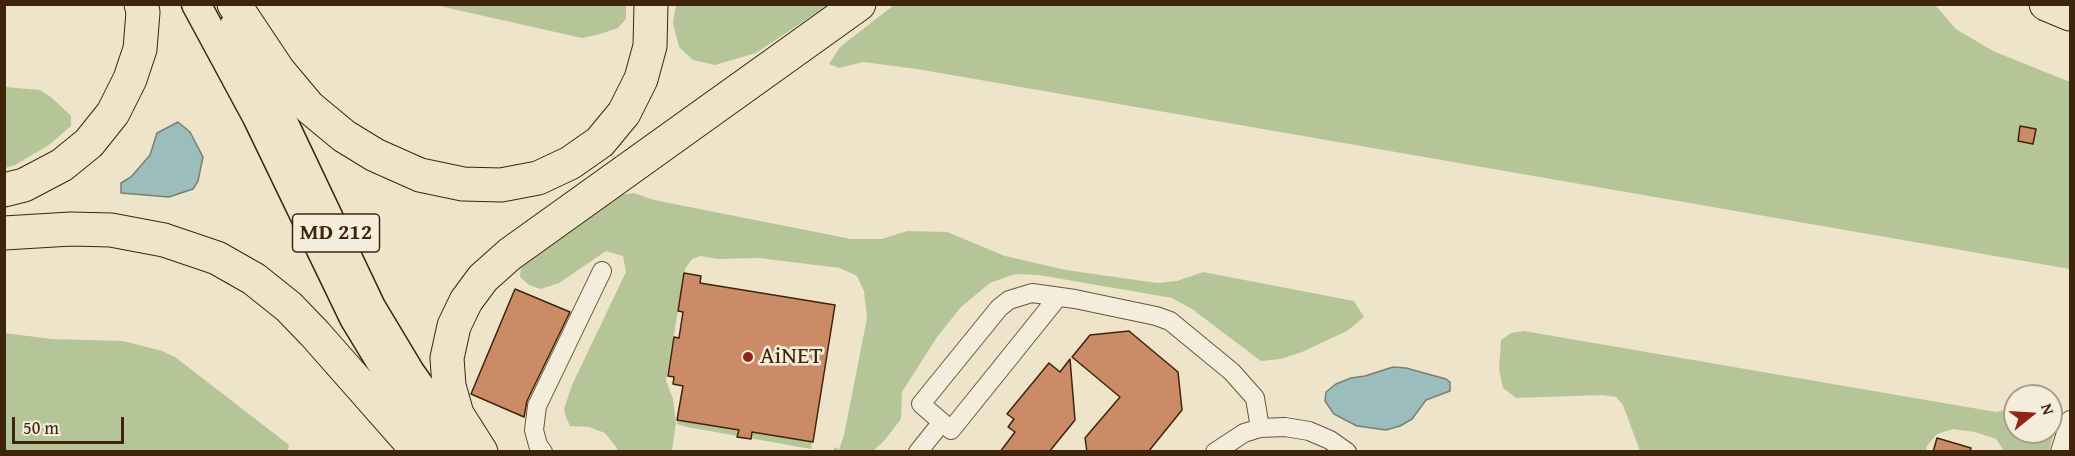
<!DOCTYPE html>
<html>
<head>
<meta charset="utf-8">
<style>
	body { margin:0 }
	#map { position:relative; width:2075px; height:456px; overflow:hidden; background:#eee4c9; font-family:"Gentium Book Plus",serif }
	canvas { display:block }
	.frame { position:absolute; inset:0; border:6px solid #3e240a; pointer-events:none }
	.north { position:absolute; left:2003px; top:384px; width:60px; height:60px; box-sizing:border-box; background:#f4eddc; border:2px solid #ab9d88; border-radius:50%; rotate:72deg; font-size:16px; font-weight:700; line-height:24px; text-align:center; color:#3e240a }
	.north::after { content:''; display:block; margin:auto; width:21px; height:27px; background:#8f2418; clip-path:polygon(50% 0,100% 100%,50% 72%,0 100%) }
	.scale { position:absolute; left:12px; top:417px; width:112px; height:27px; box-sizing:border-box; border:3px solid #3e240a; border-top:0; padding-left:8px; font-size:18px; line-height:21px; white-space:nowrap; color:#3e240a; -webkit-text-stroke:4px #f4eddc; paint-order:stroke }
</style>
</head>
<body>
<div id="map">
<canvas width="2075" height="456"></canvas>
<div class="frame"></div>
<div class="north">N</div>
<div class="scale">50 m</div>
</div>
<script>
const ctx = document.querySelector('canvas').getContext('2d');
ctx.lineJoin = 'round';
function fill(path, color) {
  ctx.fillStyle = color;
  ctx.fill(path, 'evenodd');
}
function shape(rows) {
  const path = new Path2D();
  for (const r of rows) {
    path.moveTo(r[0], r[1]);
    for (let i = 2; i < r.length; i += 2) path.lineTo(r[i], r[i + 1]);
  }
  return path;
}
function stroke(path, color, width, dash) {
  ctx.strokeStyle = color;
  ctx.lineWidth = width;
  ctx.lineCap = dash ? 'butt' : 'round';
  ctx.setLineDash(dash || []);
  ctx.stroke(path);
}
function drawText(font, color, halo, rows, align = 'center') {
  ctx.font = font + ' "Gentium Book Plus",serif';
  ctx.lineWidth = 5;
  ctx.setLineDash([]);
  ctx.textBaseline = 'middle';
  ctx.strokeStyle = halo;
  ctx.fillStyle = color;
  for (const [text, x, y, turn = 0] of rows) {
    ctx.save();
    ctx.translate(x, y);
    ctx.rotate((+turn || 0) * Math.PI / 180);
    ctx.textAlign = isNaN(turn) ? turn : align;
    if (halo) ctx.strokeText(text, 0, 0);
    ctx.fillText(text, 0, 0);
    ctx.restore();
  }
}
const green = shape([
	[435,5,626,5,626,19,618,28,600,34,582,38],
	[676,5,676,4,828,5,756,53,715,65,693,60,679,47,673,23],
	[894,5,1935,5,1956,29,1993,51,2070,82,2070,269,917,69,863,62,839,68,829,64,840,47],
	[5,87,40,90,51,97,71,116,71,126,49,145,15,165,5,168],
	[634,193,654,200,851,239,882,239,907,231,947,232,1005,256,1066,270,1157,283,1177,281,1203,272,1354,301,1364,317,1347,331,1302,352,1281,359,1261,361,1192,309,1172,298,1039,275,1015,274,990,283,961,307,937,337,902,392,901,419,884,441,873,451,833,451,835,447,839,450,844,435,867,318,864,291,857,276,840,268,759,258,717,259,701,256,692,259,685,269,666,381,673,399,676,423,672,451,617,452,617,448,605,433,589,427,570,426,566,417,564,409,572,385,626,272,623,256,606,251,559,283,541,289,529,285,520,277,521,267,526,255,618,195],
	[1524,331,1996,412,2015,407,2015,432,2051,432,2051,412,2054,413,2055,428,2049,451,2004,451,1996,439,1975,432,1953,429,1937,434,1927,446,1926,451,1640,451,1623,405,1616,397,1602,395,1516,398,1503,388,1499,369,1501,340,1511,333],
	[4,333,52,339,123,341,162,351,175,357,289,445,288,451,5,451],
	[677,420,812,442,811,449,687,427,677,424]
]);
const water = shape([
	[178,122,190,132,203,157,198,181,193,189,169,197,121,193,121,183,131,177,150,155,157,133,178,122],
	[1393,367,1406,368,1446,379,1450,382,1450,391,1426,400,1412,419,1400,426,1386,430,1357,426,1334,414,1325,401,1326,392,1336,384,1351,378,1365,376,1393,367]
]);
const building = shape([
	[2020,126,2036,129,2033,144,2018,141,2020,126],
	[684,273,701,276,700,283,835,305,813,442,752,432,751,439,737,437,739,430,677,420,683,386,673,384,674,377,668,376,674,337,679,338,683,312,678,311,684,273],
	[515,289,570,312,527,401,524,417,471,394,515,289],
	[1129,331,1178,372,1182,410,1148,452,1087,452,1085,438,1120,397,1072,357,1090,335,1129,331],
	[1070,359,1075,420,1049,452,1000,452,1015,432,1008,427,1014,419,1007,414,1049,363,1060,372,1070,359],
	[1937,438,1971,448,1970,452,1933,452,1937,438]
]);
const street = shape([
	[1058,297,951,430,921,404,999,308,1009,300,1032,293,1075,299,1156,316,1170,321,1232,372,1255,398,1260,428],
	[543,452,538,445,534,430,537,406,602,271],
	[918,452,942,422],
	[1215,452,1244,433,1260,428,1285,427,1309,431,1330,440,1347,452],
	[2060,452,2070,420]
]);
const primary = shape([
	[196,4,257,117,354,318,394,384,441,452],
	[234,26,277,109,371,307,410,372,464,448]
]);
const highway = shape([
	[234,4,278,70,309,107,344,136,375,155,420,175,463,184,501,185,538,178,570,163,600,142,624,113,641,79,650,46,651,4],
	[2046,4,2070,14],
	[4,190,24,185,62,165,89,143,113,113,130,79,140,49,143,12,141,4],
	[4,233,71,229,111,230,164,240,217,258,254,279,289,307,315,334,419,452],
	[481,452,457,414,449,386,447,358,454,326,466,301,483,278,510,254,859,4]
]);
const markers = [
	[748,357,6,"#8f2418"]
];
const shields = [
	[336,233,87]
];
const shieldNames = [
	["MD 212",336,233]
];
const poiNames = [
	["AiNET",760,357]
];
fill(green, '#b6c598');
fill(water, '#9bbebc');
stroke(water, '#768075', 1.5);
fill(building, '#ca8b66');
stroke(building, '#3e240a', 1.5);
stroke(street, '#6a543a', 20);
stroke(primary, '#3e240a', 31);
stroke(highway, '#3e240a', 35);
stroke(street, '#f4eddc', 18);
stroke(primary, '#eee4c9', 28);
stroke(highway, '#eee4c9', 33);
for (const [x, y, r, color] of markers) {
  const dot = new Path2D();
  dot.arc(x, y, r, 0, 2 * Math.PI);
  ctx.fillStyle = color;
  ctx.fill(dot);
  stroke(dot, '#f4eddc', 2);
}
for (const [x, y, w] of shields) {
  const box = new Path2D();
  box.roundRect(x - w / 2, y - 19, w, 38, 4.5);
  ctx.fillStyle = '#f4eddc';
  ctx.fill(box);
  stroke(box, '#3e240a', 1.5);
}
drawText('bold 22px', '#3e240a', null, shieldNames);
drawText('24px', '#3e240a', '#f4eddc', poiNames, 'left');
</script>
</body>
</html>
